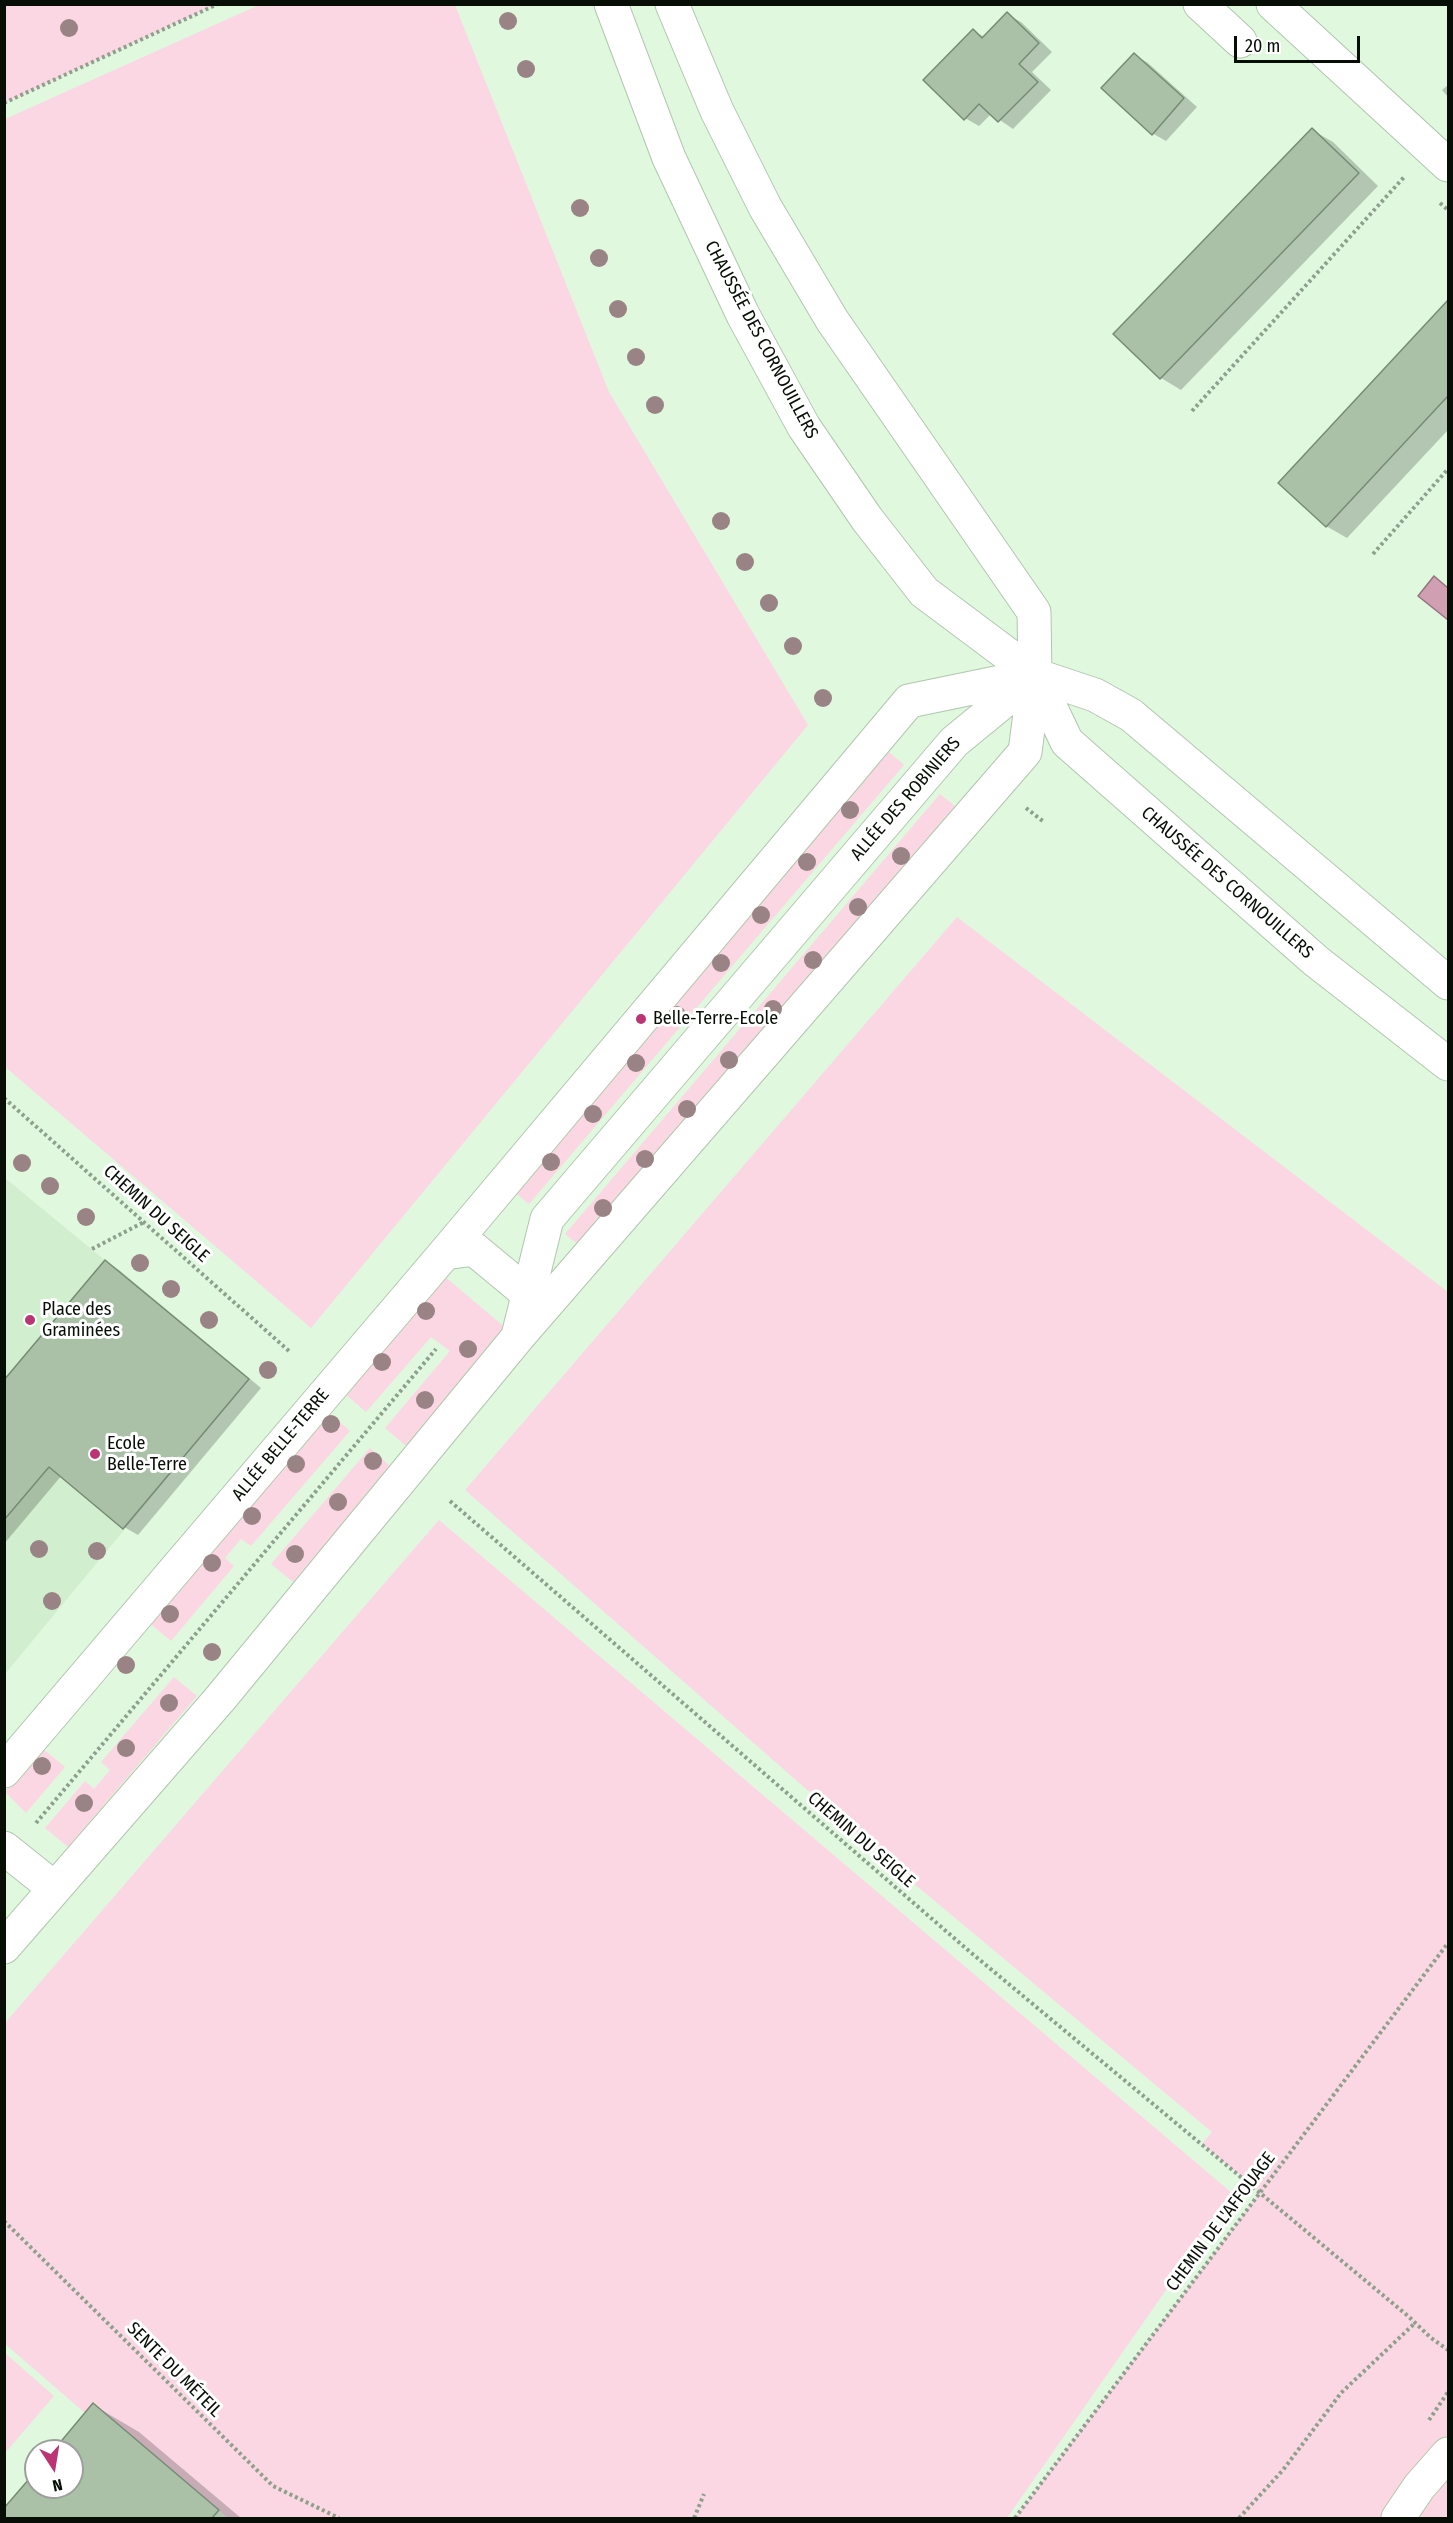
<!DOCTYPE html>
<html>
<head>
<meta charset="utf-8">
<style>
	body { margin:0 }
	#map { position:relative; width:1453px; height:2523px; overflow:hidden; background:#e0f8de; font-family:"Fira Sans Condensed",sans-serif }
	canvas { display:block }
	.frame { position:absolute; inset:0; border:6px solid #070e06; pointer-events:none }
	.north { position:absolute; left:24px; top:2439px; width:60px; height:60px; box-sizing:border-box; background:#fff; border:2px solid #9c9f9b; border-radius:50%; rotate:168deg; font-size:16px; font-weight:700; line-height:24px; text-align:center; color:#070e06 }
	.north::after { content:''; display:block; margin:auto; width:21px; height:27px; background:#bb3474; clip-path:polygon(50% 0,100% 100%,50% 72%,0 100%) }
	.scale { position:absolute; left:1234px; top:36px; width:126px; height:27px; box-sizing:border-box; border:3px solid #070e06; border-top:0; padding-left:8px; font-size:18px; line-height:21px; white-space:nowrap; color:#070e06; -webkit-text-stroke:4px #fff; paint-order:stroke }
</style>
</head>
<body>
<div id="map">
<canvas width="1453" height="2523"></canvas>
<div class="frame"></div>
<div class="north">N</div>
<div class="scale">20 m</div>
</div>
<script>
const ctx = document.querySelector('canvas').getContext('2d');
ctx.lineJoin = 'round';
function fill(path, color) {
  ctx.fillStyle = color;
  ctx.fill(path, 'evenodd');
}
function shape(rows) {
  const path = new Path2D();
  for (const r of rows) {
    path.moveTo(r[0], r[1]);
    for (let i = 2; i < r.length; i += 2) path.lineTo(r[i], r[i + 1]);
  }
  return path;
}
function stroke(path, color, width, dash) {
  ctx.strokeStyle = color;
  ctx.lineWidth = width;
  ctx.lineCap = dash ? 'butt' : 'round';
  ctx.setLineDash(dash || []);
  ctx.stroke(path);
}
function drawText(font, color, halo, rows, align = 'center') {
  ctx.font = font + ' "Fira Sans Condensed",sans-serif';
  ctx.lineWidth = 6;
  ctx.setLineDash([]);
  ctx.textBaseline = 'middle';
  ctx.strokeStyle = halo;
  ctx.fillStyle = color;
  for (const [text, x, y, turn = 0] of rows) {
    ctx.save();
    ctx.translate(x, y);
    ctx.rotate((+turn || 0) * Math.PI / 180);
    ctx.textAlign = isNaN(turn) ? turn : align;
    if (halo) ctx.strokeText(text, 0, 0);
    ctx.fillText(text, 0, 0);
    ctx.restore();
  }
}
const built = shape([
	[5,1178,249,1379,5,1674]
]);
const green = shape([
	[5,4,215,4,215,5,5,103],
	[259,5,455,5,609,392,808,725,311,1328,4,1066,5,119],
	[889,752,904,765,529,1204,514,1192],
	[940,794,955,806,580,1246,565,1234],
	[957,917,1448,1292,1448,2518,1015,2518,1260,2192,1202,2144,1212,2132,919,1888,465,1490],
	[444,1276,507,1329,407,1447,385,1428,450,1351,431,1337,366,1412,344,1393],
	[328,1412,350,1431,251,1546,241,1539,225,1558,234,1566,171,1641,148,1622],
	[370,1448,391,1467,293,1582,271,1564],
	[439,1520,1233,2194,1007,2518,228,2518,93,2404,85,2413,5,2344,5,2023],
	[174,1677,197,1696,68,1847,45,1828,85,1781,94,1789,110,1770,101,1762],
	[42,1748,65,1767,26,1813,5,1792],
	[5,2353,54,2396,5,2453]
]);
const water = shape([
	[1434,576,1448,588,1448,620,1418,596,1434,576]
]);
const shadow = shape([
	[1007,14,1021,22,1052,52,1032,72,1051,90,1013,129,991,114,979,126,965,118,973,31,985,37],
	[1134,55,1148,63,1197,107,1166,141,1152,133],
	[1448,85,1448,97,1442,90],
	[1312,130,1333,142,1378,186,1181,390,1161,378,1115,334],
	[1448,302,1448,430,1347,538,1326,526,1280,483],
	[106,1262,119,1270,261,1388,138,1535,124,1527,62,1475,4,1544,4,1382],
	[93,2405,139,2432,241,2518,4,2518,4,2510,36,2473,36,2487,72,2487,72,2451,54,2451]
]);
const building = shape([
	[1007,12,1039,43,1019,64,1038,82,998,122,979,104,964,120,923,80,973,29,982,38,1007,12],
	[1134,53,1184,98,1152,135,1101,88,1134,53],
	[1312,128,1359,173,1160,379,1113,334,1312,128],
	[1448,300,1448,396,1326,527,1278,483,1448,300],
	[105,1260,249,1379,123,1529,49,1467,4,1520,4,1380,105,1260],
	[93,2403,219,2510,212,2518,4,2518,4,2508,36,2471,36,2487,72,2487,72,2451,53,2451,93,2403]
]);
const path = shape([
	[4,103,218,4],
	[1440,203,1448,210],
	[1192,411,1405,176],
	[1373,554,1448,469],
	[1026,808,1044,822],
	[4,1098,289,1351],
	[92,1249,144,1222],
	[450,1501,969,1951,1408,2316,1430,2337,1448,2350],
	[36,1823,436,1349],
	[4,2221,273,2486,339,2518],
	[1429,2420,1448,2392],
	[694,2518,704,2494],
	[1015,2518,1448,1943],
	[1239,2518,1283,2470,1341,2393,1415,2323]
]);
const minor = shape([
	[611,4,669,158,743,315,804,427,867,519,924,592,1035,675,1095,695,1131,715,1448,983],
	[672,4,717,111,765,207,832,320,1034,612,1035,675,1067,742,1316,961,1448,1064],
	[1200,4,1240,41],
	[1273,4,1448,165],
	[445,1253,474,1249,527,1293],
	[518,1336,547,1219,954,742,1032,678],
	[4,1771,445,1253,909,701,1035,675],
	[4,1848,54,1888],
	[4,1947,219,1700,518,1337,1025,752,1035,675],
	[1398,2518,1419,2487,1448,2454]
]);
const trees = [
	[508,21],
	[69,28],
	[526,69],
	[580,208],
	[599,258],
	[618,309],
	[636,357],
	[655,405],
	[721,521],
	[745,562],
	[769,603],
	[793,646],
	[823,698],
	[850,810],
	[901,856],
	[807,862],
	[858,907],
	[761,915],
	[813,960],
	[721,963],
	[773,1009],
	[677,1015],
	[729,1060],
	[636,1063],
	[687,1109],
	[593,1114],
	[645,1159],
	[551,1162],
	[22,1163],
	[50,1186],
	[603,1208],
	[86,1217],
	[140,1263],
	[171,1289],
	[426,1311],
	[209,1320],
	[468,1349],
	[382,1362],
	[268,1370],
	[425,1400],
	[331,1424],
	[373,1461],
	[296,1464],
	[338,1502],
	[252,1516],
	[39,1549],
	[97,1551],
	[295,1554],
	[212,1563],
	[52,1601],
	[170,1614],
	[212,1652],
	[126,1665],
	[169,1703],
	[126,1748],
	[42,1766],
	[84,1803]
];
const markers = [
	[641,1019,6,"#bb3474"],
	[30,1320,6,"#bb3474"],
	[95,1454,6,"#bb3474"]
];
const streetNames = [
	["CHAUSSÉE DES CORNOUILLERS",761,340,62],
	["ALLÉE DES ROBINIERS",906,799,-49],
	["CHAUSSÉE DES CORNOUILLERS",1227,883,41],
	["CHEMIN DU SEIGLE",156,1214,42],
	["ALLÉE BELLE-TERRE",281,1445,-50],
	["CHEMIN DU SEIGLE",861,1840,41],
	["CHEMIN DE L'AFFOUAGE",1221,2222,-53],
	["SENTE DU MÉTEIL",174,2370,45]
];
const poiNames = [
	["Belle-Terre-Ecole",653,1019],
	["Place des",42,1310],
	["Graminées",42,1331],
	["Ecole",107,1444],
	["Belle-Terre",107,1465]
];
fill(built, '#d1eecf');
fill(green, '#fbd7e3');
fill(water, '#d09fb1');
stroke(water, '#94747e', 1.5);
fill(shadow, '#0003');
fill(building, '#aac1a8');
stroke(building, '#768b74', 1.5);
stroke(minor, '#b0c7ae', 35);
stroke(path, '#8ea08d', 4, [3, 3]);
stroke(minor, '#fff', 33);
ctx.fillStyle = '#998385';
for (const [x, y] of trees) {
  ctx.beginPath();
  ctx.arc(x, y, 9, 0, 2 * Math.PI);
  ctx.fill();
}
for (const [x, y, r, color] of markers) {
  const dot = new Path2D();
  dot.arc(x, y, r, 0, 2 * Math.PI);
  ctx.fillStyle = color;
  ctx.fill(dot);
  stroke(dot, '#fff', 2);
}
drawText('18px', '#070e06', '#fff', streetNames);
drawText('18px', '#070e06', '#fff', poiNames, 'left');
</script>
</body>
</html>
